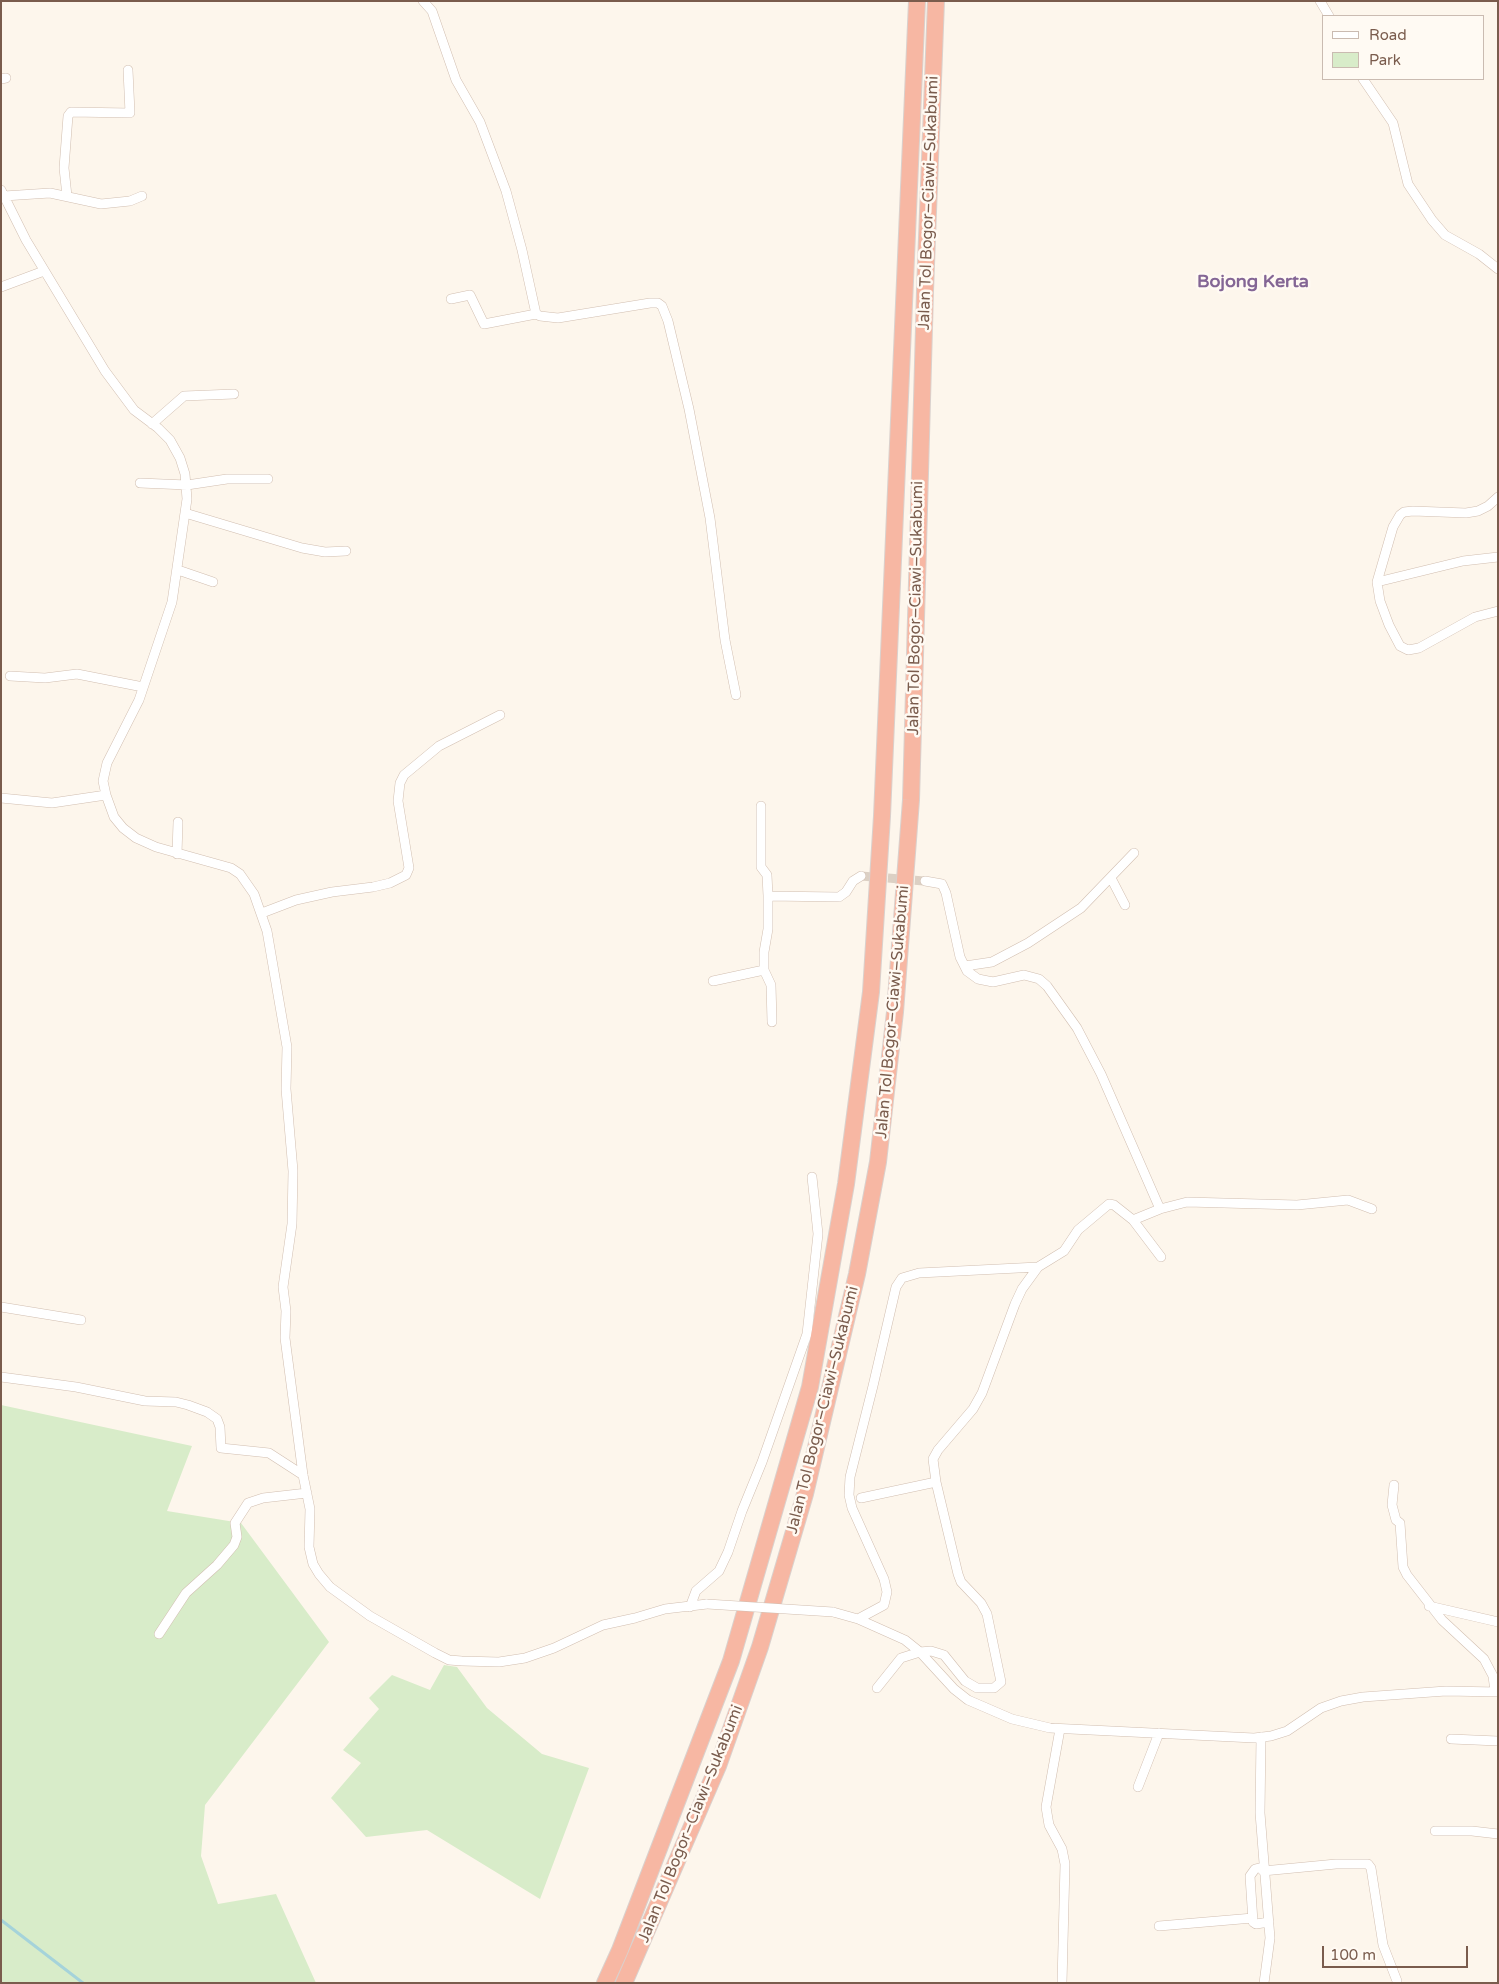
<!DOCTYPE html>
<html>
<head>
<meta charset="utf-8">
<style>
	body { margin:0 }
	#map { position:relative; width:1499px; height:1984px; overflow:hidden; background:#fdf6ec; font-family:"Varela Round",sans-serif }
	canvas { display:block }
	.frame { position:absolute; inset:0; border:2px solid #7a5c4d; pointer-events:none }
	.legend { position:absolute; left:1322px; top:15px; width:162px; height:65px; box-sizing:border-box; background:#fffaf3; border:1px solid #cabbb1; margin:0; padding:6px 9px; list-style:none; font-size:15px; color:#7a5c4d }
	.legend li { display:flex; align-items:center; gap:10px; height:25px }
	.legend b { width:25px; border:1px solid #cabbb1 }
	.scale { position:absolute; left:1322px; top:1946px; width:146px; height:22px; box-sizing:border-box; border:2px solid #7a5c4d; border-top:0; padding-left:6px; font-size:15px; line-height:18px; white-space:nowrap; color:#7a5c4d; -webkit-text-stroke:4px #fffaf3; paint-order:stroke }
</style>
</head>
<body>
<div id="map">
<canvas width="1499" height="1984"></canvas>
<div class="frame"></div>
<ul class="legend">
<li><b style="height:6px;background:#fff"></b>Road</li>
<li><b style="height:14px;background:#d8ecc9"></b>Park</li>
</ul>
<div class="scale">100 m</div>
</div>
<script>
const ctx = document.querySelector('canvas').getContext('2d');
ctx.lineJoin = 'round';
function fill(path, color) {
  ctx.fillStyle = color;
  ctx.fill(path, 'evenodd');
}
function shape(rows) {
  const path = new Path2D();
  for (const r of rows) {
    path.moveTo(r[0], r[1]);
    for (let i = 2; i < r.length; i += 2) path.lineTo(r[i], r[i + 1]);
  }
  return path;
}
function stroke(path, color, width, dash) {
  ctx.strokeStyle = color;
  ctx.lineWidth = width;
  ctx.lineCap = dash ? 'butt' : 'round';
  ctx.setLineDash(dash || []);
  ctx.stroke(path);
}
function drawText(font, color, halo, rows, align = 'center') {
  ctx.font = font + ' "Varela Round",sans-serif';
  ctx.lineWidth = 5;
  ctx.setLineDash([]);
  ctx.textBaseline = 'middle';
  ctx.strokeStyle = halo;
  ctx.fillStyle = color;
  for (const [text, x, y, turn = 0] of rows) {
    ctx.save();
    ctx.translate(x, y);
    ctx.rotate((+turn || 0) * Math.PI / 180);
    ctx.textAlign = isNaN(turn) ? turn : align;
    if (halo) ctx.strokeText(text, 0, 0);
    ctx.fillText(text, 0, 0);
    ctx.restore();
  }
}
const green = shape([
	[1,1405,192,1446,167,1511,241,1523,329,1642,205,1805,201,1856,218,1904,276,1894,316,1983,1,1983],
	[444,1665,457,1667,487,1708,542,1754,589,1768,540,1899,427,1830,366,1837,331,1798,361,1763,343,1750,379,1709,369,1698,392,1675,430,1690]
]);
const stream = shape([
	[1,1920,83,1983]
]);
const minorTunnel = shape([
	[861,876,925,881]
]);
const minor = shape([
	[423,1,432,11,456,80,480,122,506,191,522,250,536,314,540,316,558,318,650,303,658,303,662,306,668,321,689,409,710,518,725,640,736,695],
	[1320,1,1329,16],
	[1,79,6,78],
	[1363,79,1393,123,1408,184,1432,220,1445,235,1479,254,1498,269],
	[1,190,26,240,105,371,134,410,158,428,170,440,180,458,185,474,187,499,172,602,139,700,107,763,103,781,106,795,114,817,123,828,136,838,156,847,231,868,240,874,254,894,267,931,287,1047,286,1089,293,1171,292,1224,283,1287,286,1311,285,1338,303,1475,310,1509,309,1547,313,1564,319,1574,330,1587,370,1616,435,1653,449,1660,462,1661,499,1662,525,1658,554,1648,603,1625,635,1618,665,1609,707,1604],
	[4,196,50,193,101,204,130,201,142,196],
	[67,196,64,168,68,116,71,112,130,113,128,70],
	[1,287,44,271],
	[451,299,470,295,484,324,536,314],
	[152,424,184,396,234,394],
	[140,483,187,485,227,479,268,479],
	[1498,497,1488,506,1478,511,1466,513,1413,511,1404,512,1400,515,1393,527,1377,582,1380,601,1389,625,1400,646,1408,650,1419,648,1475,617,1498,611],
	[185,513,302,548,325,552,346,551],
	[178,570,213,582],
	[1377,582,1463,561,1498,557],
	[10,676,45,678,77,674,143,687],
	[1,798,52,803,106,795],
	[761,806,761,867,767,875,768,896,768,929,764,952,764,970,771,985,772,1022],
	[177,854,178,822],
	[1111,878,1125,905],
	[925,881,942,884,946,893,960,957,967,971,978,979,993,982,1024,975,1039,979,1047,986,1077,1028,1101,1074,1160,1209],
	[768,896,839,897,846,892,853,881,861,876],
	[262,913,296,900,332,892,373,887,390,883,406,875,409,868,398,801,400,783,404,775,439,746,500,715],
	[965,966,992,962,1028,943,1081,908,1134,853],
	[713,981,764,970],
	[1133,1220,1161,1257],
	[1,1307,81,1320],
	[1,1377,76,1387,145,1401,176,1402,188,1405,207,1412,217,1419,220,1427,221,1448,269,1453,303,1475],
	[1394,1485,1392,1505,1396,1520,1400,1523,1403,1567,1407,1575,1442,1620,1484,1659,1493,1676,1495,1692],
	[861,1498,936,1482],
	[1429,1606,1498,1622],
	[690,1607,696,1591,719,1571,728,1552,742,1511,762,1462,807,1334,818,1234,812,1177],
	[833,1612,858,1619,905,1640,920,1652,954,1689,968,1700,1012,1719,1050,1728,1254,1738,1271,1736,1287,1731,1321,1708,1341,1701,1363,1697,1446,1691,1498,1692],
	[858,1619,884,1605,887,1592,884,1579,852,1508,849,1495,850,1477,873,1386,896,1287,902,1278,919,1273,1038,1267,1064,1251,1078,1230,1109,1204,1114,1205,1133,1220,1160,1209,1187,1202,1297,1205,1348,1200,1372,1209],
	[159,1634,186,1593,217,1565,234,1545,237,1537,235,1523,248,1503,263,1498,307,1493],
	[877,1688,901,1658,920,1652,931,1651,944,1655,965,1681,977,1688,994,1688,1001,1682,987,1614,981,1603,961,1582,958,1574,936,1482,933,1459,938,1450,973,1409,982,1393,1015,1304,1022,1289,1038,1267],
	[1060,1729,1046,1807,1049,1825,1062,1849,1065,1864,1062,1983],
	[1261,1737,1260,1813,1270,1938,1264,1983],
	[1451,1739,1498,1741],
	[1138,1787,1159,1733],
	[1435,1831,1472,1831,1498,1834],
	[1263,1867,1255,1869,1250,1876,1253,1922,1256,1924,1269,1922],
	[1263,1871,1336,1864,1368,1864,1371,1868,1383,1945,1397,1981],
	[1159,1926,1253,1918]
]);
const motorway = shape([
	[605,1983,620,1950,731,1661,810,1387,846,1184,871,992,882,816,917,1],
	[624,1983,718,1766,760,1647,805,1494,857,1274,878,1162,895,1012,911,800,925,291,936,1]
]);
const minorBridge = shape([
	[707,1604,833,1612]
]);
const streetNames = [
	["Jalan Tol Bogor–Ciawi–Sukabumi",929,203,-88],
	["Jalan Tol Bogor–Ciawi–Sukabumi",916,608,-89],
	["Jalan Tol Bogor–Ciawi–Sukabumi",893,1012,-85],
	["Jalan Tol Bogor–Ciawi–Sukabumi",823,1410,-76],
	["Jalan Tol Bogor–Ciawi–Sukabumi",691,1824,-68]
];
const neighbourhoodNames = [
	["Bojong Kerta",1253,282]
];
fill(green, '#d8ecc9');
stroke(stream, '#a5d3da', 3);
stroke(minorTunnel, '#dcd0c4', 9, [9, 4.5]);
stroke(minor, '#d1beb0', 10);
stroke(motorway, '#dad1cd', 18);
stroke(minor, '#fff', 9);
stroke(motorway, '#f7b7a3', 16);
stroke(minorBridge, '#d1beb0', 10, []);
stroke(minorBridge, '#fff', 9);
drawText('16px', '#7a5c4d', '#fffaf3', streetNames);
drawText('bold 18px', '#846695', '#fffaf3', neighbourhoodNames);
</script>
</body>
</html>
